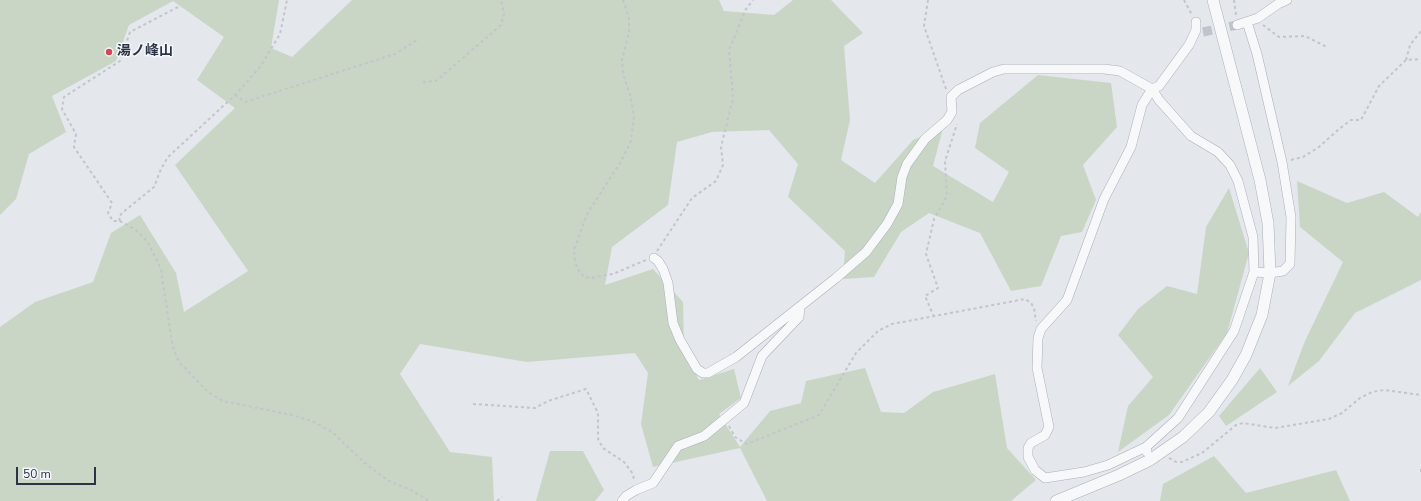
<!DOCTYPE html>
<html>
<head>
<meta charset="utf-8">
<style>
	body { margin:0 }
	#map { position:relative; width:1421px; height:501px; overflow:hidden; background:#e4e7ec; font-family:"Nunito Sans",sans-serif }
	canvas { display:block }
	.scale { position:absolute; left:16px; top:467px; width:80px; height:18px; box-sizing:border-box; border:2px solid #2b3445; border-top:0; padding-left:5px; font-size:12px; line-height:14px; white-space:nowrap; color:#2b3445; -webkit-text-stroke:3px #f4f6f9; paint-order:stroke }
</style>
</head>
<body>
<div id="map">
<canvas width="1421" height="501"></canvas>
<div class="scale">50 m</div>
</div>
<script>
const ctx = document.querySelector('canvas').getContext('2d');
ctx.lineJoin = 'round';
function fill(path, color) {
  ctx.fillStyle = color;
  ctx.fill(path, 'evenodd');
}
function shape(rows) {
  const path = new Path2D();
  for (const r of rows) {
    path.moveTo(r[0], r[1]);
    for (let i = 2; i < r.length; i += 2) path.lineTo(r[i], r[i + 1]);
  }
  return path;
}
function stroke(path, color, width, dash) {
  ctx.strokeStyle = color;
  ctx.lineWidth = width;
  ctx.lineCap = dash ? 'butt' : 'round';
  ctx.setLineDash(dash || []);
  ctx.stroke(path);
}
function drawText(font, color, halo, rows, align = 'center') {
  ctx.font = font + ' "Nunito Sans","Noto Sans JP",sans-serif';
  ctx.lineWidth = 3;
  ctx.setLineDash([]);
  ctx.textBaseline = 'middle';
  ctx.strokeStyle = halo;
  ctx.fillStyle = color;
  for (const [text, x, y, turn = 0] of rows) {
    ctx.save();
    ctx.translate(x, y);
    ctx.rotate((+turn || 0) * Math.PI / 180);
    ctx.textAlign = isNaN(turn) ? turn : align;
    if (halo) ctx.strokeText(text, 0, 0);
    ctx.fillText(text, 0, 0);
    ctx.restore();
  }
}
const green = shape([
	[0,0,279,0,271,48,292,57,352,0,719,0,724,11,774,15,793,0,831,0,863,33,844,46,850,120,841,160,875,183,913,140,943,128,933,166,993,202,1009,172,975,148,980,123,1038,75,1111,83,1117,127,1083,165,1096,200,1082,232,1061,236,1041,286,1011,291,980,233,929,213,901,232,874,277,843,279,845,251,788,197,798,164,769,130,712,132,677,142,668,205,612,247,605,285,653,269,683,302,684,351,699,380,734,369,741,398,719,414,740,447,770,411,801,403,806,381,865,368,881,412,904,413,933,392,995,374,1007,448,1036,480,1011,501,767,501,740,448,653,467,641,424,648,373,635,353,527,362,420,344,400,374,450,452,492,457,494,501,0,501,0,327,35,302,93,282,111,233,140,215,176,273,184,312,248,271,175,165,235,108,197,80,224,37,173,1,129,25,116,61,52,96,66,132,29,154,16,199,0,215],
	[1297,181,1347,203,1384,192,1418,217,1421,212,1421,280,1355,313,1319,361,1288,386,1305,341,1343,262,1300,227],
	[1229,188,1249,253,1227,333,1169,415,1118,452,1128,406,1153,377,1118,335,1138,309,1167,286,1197,294,1206,227],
	[1260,368,1277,392,1226,426,1219,416],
	[550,451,583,451,604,490,595,501,536,501],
	[1214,456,1246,493,1336,470,1350,501,1160,501,1163,484]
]);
const minorTunnel = shape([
	[1203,32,1237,25]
]);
const path = shape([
	[623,0,629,18,629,33,622,60,623,74,630,94,634,116,631,141,620,163,587,214,574,250,575,262,579,271,584,277,590,278,613,274,646,260],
	[928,0,924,26,946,89],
	[1184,0,1192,15],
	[1234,0,1236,15],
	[178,7,130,32,120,61,64,97,62,109,76,134,74,147,112,203,108,213,113,221,120,221,136,230,147,241,161,269,171,337,174,351,179,362,208,392,223,401,292,415,314,422,332,432,367,465,389,481,411,490,429,501],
	[1263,25,1279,37,1305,36,1327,47],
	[1406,60,1410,45,1421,31],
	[423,82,436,81,501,25,504,14,501,0],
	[235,95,245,102,395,54,417,40],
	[1291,160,1303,157,1319,147,1339,129,1351,120,1361,120,1379,86,1406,60,1421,59],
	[120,221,119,217,122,213,154,187,161,169,168,157,235,95,260,67,280,34,287,0],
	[657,251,692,198,716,181,723,165,721,147,733,98,729,50,746,9,753,0],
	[934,317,925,296,938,288,926,254,934,219,947,196,945,161,957,124],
	[473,404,535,408,548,401,586,389,598,413,598,439,603,448,624,462,633,474,634,481],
	[729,426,735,437,747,444,819,415,856,353,878,331,892,324,1025,299,1031,303,1034,308,1036,321],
	[1169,458,1176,462,1182,462,1202,453,1236,425,1243,423,1275,428,1329,419,1342,413,1360,398,1372,392,1384,390,1421,395],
	[1421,469,1421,472],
	[497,501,502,497]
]);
const minor = shape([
	[1237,25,1258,18,1278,4,1287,0],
	[654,258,658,261,663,269,668,283,673,323,680,340,697,369,703,373,708,373,736,357,836,278,866,252,887,224,898,204,902,177,907,164,925,139,947,120,952,112,951,97,958,90,993,72,1004,69,1104,69,1120,71,1152,89,1159,100,1191,136,1218,152,1230,165,1238,181,1253,237,1254,272,1270,273,1283,271,1290,264,1291,217,1282,162,1257,54,1247,22],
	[1146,447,1108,465,1084,472,1045,478,1035,470,1028,457,1028,448,1031,443,1045,435,1049,427,1037,368,1038,338,1041,329,1067,300,1104,199,1131,147,1142,105,1152,89,1159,86,1189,45,1196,30,1196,22],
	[1147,452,1146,447,1178,418,1234,331,1254,272],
	[622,501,626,496,636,490,653,483,678,446,704,436,744,403,762,356,799,317,800,307]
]);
const tertiary = shape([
	[1056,501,1119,475,1150,460,1183,437,1209,412,1232,380,1246,355,1262,315,1270,273,1268,223,1260,180,1213,0]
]);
const markers = [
	[109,52,4,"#d1495b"]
];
const poiNames = [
	["湯ノ峰山",117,52]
];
fill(green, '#c9d6c5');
stroke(minorTunnel, '#bfc3cb', 9, [9, 4.5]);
stroke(minor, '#a9aeb7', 10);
stroke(tertiary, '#a9aeb7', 12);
stroke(path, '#c2c5cb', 2, [3, 3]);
stroke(minor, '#f7f8fa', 9);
stroke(tertiary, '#f7f8fa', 11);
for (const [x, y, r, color] of markers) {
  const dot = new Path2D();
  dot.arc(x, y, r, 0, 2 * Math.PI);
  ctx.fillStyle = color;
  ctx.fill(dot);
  stroke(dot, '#f4f6f9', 1.5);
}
drawText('bold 14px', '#2b3445', '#f4f6f9', poiNames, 'left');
</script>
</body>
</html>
